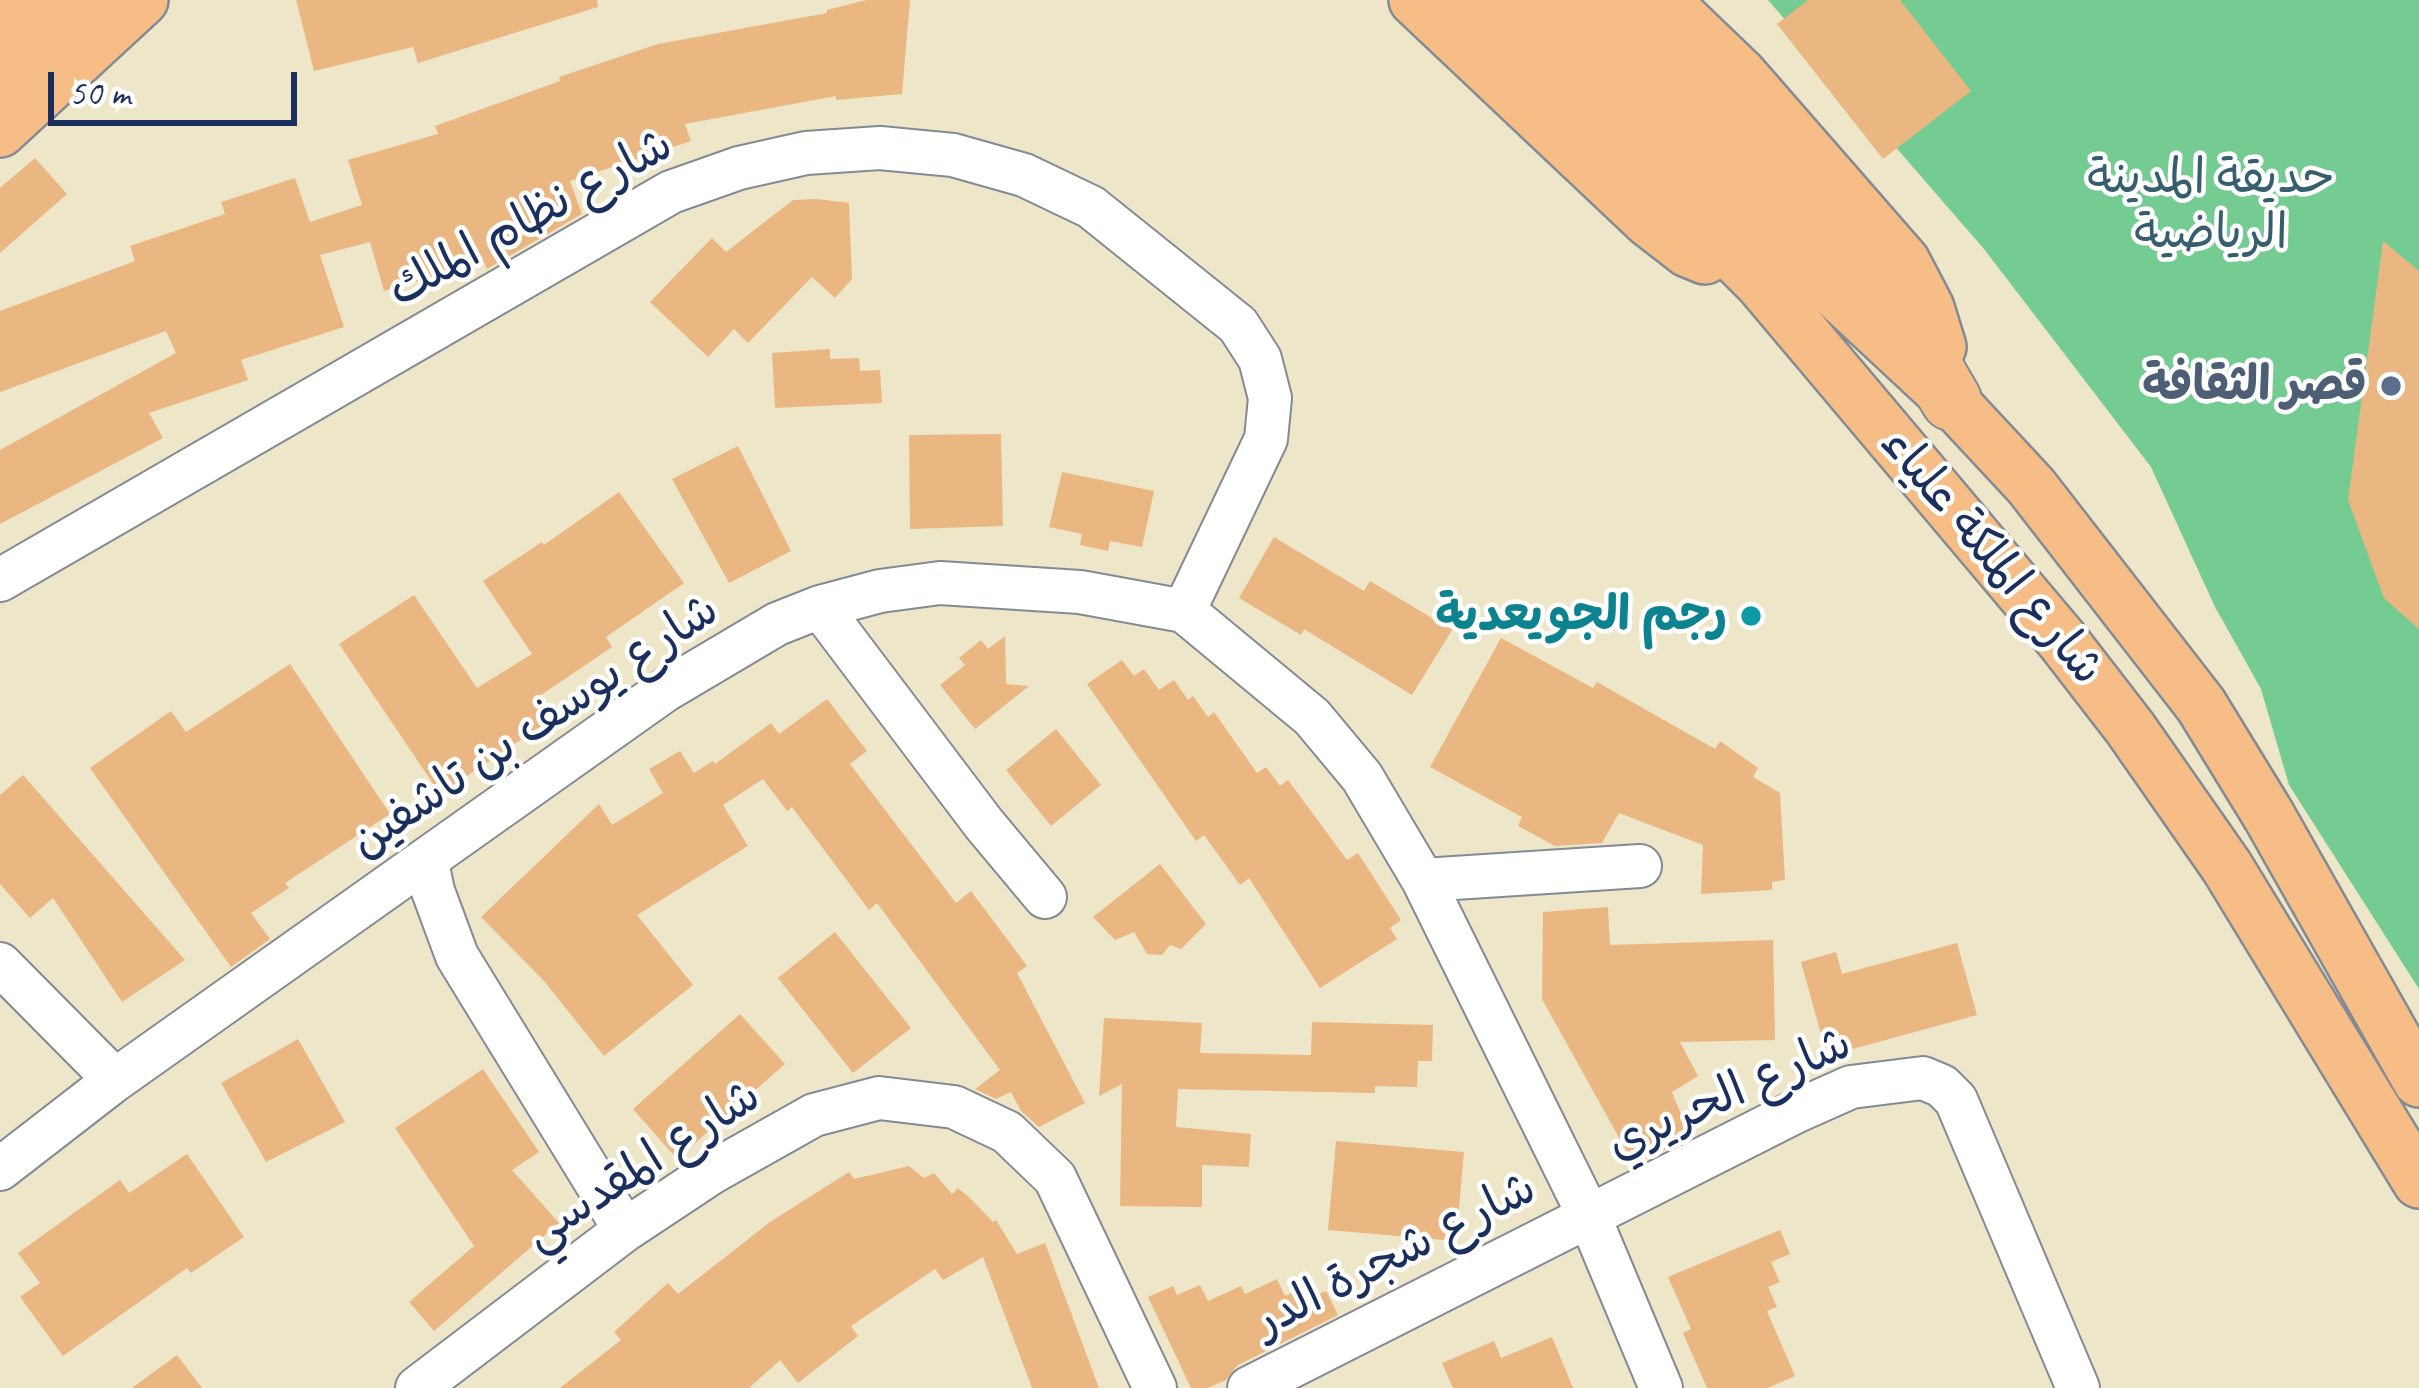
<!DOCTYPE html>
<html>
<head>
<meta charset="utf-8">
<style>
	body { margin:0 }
	#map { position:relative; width:2419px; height:1388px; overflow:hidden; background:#ede6c9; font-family:Caveat,sans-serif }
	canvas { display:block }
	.scale { position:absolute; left:48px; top:72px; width:249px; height:54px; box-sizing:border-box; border:6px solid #1b2f5e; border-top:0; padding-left:15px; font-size:36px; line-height:42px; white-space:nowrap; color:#1b2f5e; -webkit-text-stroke:9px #fff; paint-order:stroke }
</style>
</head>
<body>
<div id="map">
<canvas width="2419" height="1388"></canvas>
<div class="scale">50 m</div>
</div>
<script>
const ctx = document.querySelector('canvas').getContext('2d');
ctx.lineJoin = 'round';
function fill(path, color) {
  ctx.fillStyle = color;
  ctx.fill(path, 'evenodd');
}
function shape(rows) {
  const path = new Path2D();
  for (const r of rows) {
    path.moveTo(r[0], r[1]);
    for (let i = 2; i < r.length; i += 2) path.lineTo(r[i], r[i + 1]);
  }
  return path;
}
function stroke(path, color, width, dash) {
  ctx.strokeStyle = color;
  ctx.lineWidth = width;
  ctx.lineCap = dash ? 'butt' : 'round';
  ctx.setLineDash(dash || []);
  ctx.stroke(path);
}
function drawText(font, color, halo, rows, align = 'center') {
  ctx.font = font + ' Caveat,"Playpen Sans Arabic",sans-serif';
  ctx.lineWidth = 9;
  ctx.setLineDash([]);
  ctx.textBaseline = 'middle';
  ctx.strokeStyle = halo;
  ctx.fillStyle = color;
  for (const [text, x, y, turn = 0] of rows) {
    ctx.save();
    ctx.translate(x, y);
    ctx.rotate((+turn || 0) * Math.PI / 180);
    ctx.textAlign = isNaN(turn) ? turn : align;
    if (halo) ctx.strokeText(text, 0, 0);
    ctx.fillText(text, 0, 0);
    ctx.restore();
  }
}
const green = shape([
	[1768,0,2419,0,2419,989,2289,785,2261,689,2215,607,2151,467,1984,249]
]);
const building = shape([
	[296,0,597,0,598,7,418,63,413,47,314,71],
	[866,0,910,0,902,94,836,100,836,96,685,124,691,141,570,181,582,214,487,269,484,262,384,291,370,242,320,255,344,327,241,360,248,380,149,413,163,438,0,524,0,450,176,353,166,331,0,392,0,311,135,261,130,246,225,214,221,202,295,178,310,222,362,205,348,160,438,134,435,126,560,81,559,77,658,44,827,13,827,10],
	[1808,0,1900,0,1971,91,1883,159,1777,24],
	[35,158,67,194,0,253,0,188],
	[817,199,849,203,852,279,835,298,812,277,748,343,734,329,708,357,650,302,712,238,726,252,793,200],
	[2383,241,2419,271,2419,629,2384,598,2348,500],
	[830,349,830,359,859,358,860,371,880,370,882,403,775,408,772,353],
	[1001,434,1003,526,910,529,909,435],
	[738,446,791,551,729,583,672,479],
	[1062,472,1154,491,1142,547,1110,541,1108,551,1080,545,1082,534,1049,527],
	[619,492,684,583,606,637,612,647,538,697,552,719,440,794,339,644,414,595,477,688,532,654,483,581,542,542,544,545],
	[1274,537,1364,591,1370,581,1452,630,1412,695,1304,629,1301,635,1239,598],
	[1005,636,1006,684,1029,686,975,729,940,685,965,665,959,658,981,640,988,649],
	[1501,638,1593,688,1597,682,1715,749,1720,741,1758,768,1753,777,1780,793,1785,880,1772,882,1772,890,1701,894,1703,845,1619,813,1602,843,1555,846,1518,826,1522,817,1430,767],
	[1122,660,1134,676,1144,669,1159,690,1174,680,1188,700,1193,696,1208,717,1214,712,1257,773,1266,767,1280,786,1288,780,1347,860,1358,853,1401,920,1390,928,1397,939,1320,988,1249,878,1240,885,1204,835,1196,841,1087,684],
	[290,664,390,814,285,883,289,888,251,913,270,939,231,967,90,768,171,711,186,732],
	[827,699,867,751,850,764,956,903,971,891,1027,966,1017,973,1085,1103,1039,1127,1021,1111,1011,1092,996,1099,975,1089,1000,1070,877,903,869,910,792,807,787,811,763,779,723,805,748,846,637,915,693,985,604,1056,544,981,481,917,599,804,612,825,663,793,649,769,680,751,694,773,713,761,715,764,771,723,779,734],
	[1056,729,1101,785,1051,826,1006,770],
	[23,775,185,960,122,1002,53,898,30,918,0,884,0,795],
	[1160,864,1206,924,1181,949,1170,945,1162,955,1147,954,1134,932,1115,940,1093,917],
	[1608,907,1610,945,1773,940,1775,1040,1680,1042,1698,1076,1672,1092,1688,1132,1673,1138,1676,1144,1653,1155,1650,1149,1632,1161,1542,999,1543,912],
	[835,932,911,1028,853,1073,778,978],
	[1957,943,1977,1015,1827,1056,1801,962,1836,952,1842,974],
	[740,1014,785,1064,677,1159,633,1109],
	[1104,1018,1202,1023,1200,1053,1311,1055,1312,1022,1433,1025,1432,1061,1418,1061,1417,1087,1375,1086,1375,1093,1178,1089,1176,1127,1251,1134,1249,1167,1202,1165,1202,1207,1120,1206,1122,1084,1099,1096],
	[298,1039,345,1122,266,1162,221,1083],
	[483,1069,539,1152,512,1170,559,1223,434,1331,409,1302,474,1246,395,1128],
	[1336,1141,1464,1152,1456,1241,1328,1230],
	[187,1154,244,1237,191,1273,187,1268,63,1356,20,1297,40,1283,18,1253,120,1180,129,1193],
	[909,1166,924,1178,934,1173,952,1194,958,1188,970,1198,993,1222,996,1220,1017,1254,1045,1243,1099,1388,1032,1388,983,1257,943,1280,935,1269,851,1326,858,1336,798,1383,780,1360,749,1388,560,1388,621,1340,614,1332,668,1283,678,1294,770,1222,849,1172,854,1179],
	[1780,1230,1790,1254,1771,1262,1780,1282,1768,1287,1777,1307,1767,1311,1795,1376,1768,1388,1707,1388,1683,1333,1691,1329,1668,1277],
	[1277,1279,1285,1296,1303,1288,1308,1299,1326,1291,1338,1315,1238,1365,1226,1380,1208,1388,1191,1388,1148,1297,1173,1286,1177,1295,1200,1285,1208,1301,1241,1286,1245,1294],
	[1552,1337,1573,1388,1453,1388,1442,1363,1494,1341,1501,1358],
	[177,1355,202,1388,132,1388]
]);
const minor = shape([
	[0,580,671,192,739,168,806,153,880,148,953,155,1024,175,1091,207,1238,325,1260,359,1270,398,1266,439,1184,611],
	[820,607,984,824,1045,897],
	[427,862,433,891,457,956,625,1230],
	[1423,880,1640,866],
	[0,964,115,1080],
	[0,1169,115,1080,664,691,777,624,820,607,880,591,940,583,1080,592,1184,611,1312,717,1362,777,1423,880,1589,1216,1661,1388],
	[417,1388,625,1230,711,1173,814,1115,879,1098,954,1107,1007,1132,1055,1178,1155,1388],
	[1249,1388,1797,1111,1851,1087,1923,1078,1942,1086,1956,1100,2078,1388]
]);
const major = shape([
	[1415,0,1648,220,1688,251,1705,258],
	[1477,0,1761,283,2062,640,2130,728,2227,867,2419,1182],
	[1536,0,1735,199,1951,400,2031,486,2201,705,2269,816,2419,1081],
	[1663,0,1741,75,1904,262,1928,308,1940,347],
	[0,131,142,0]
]);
const highway = shape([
	[1601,0,1663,59,1895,304,1951,400],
	[0,19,20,0],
	[0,85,81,0]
]);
const markers = [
	[2391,386,12,"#5c6f8a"],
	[1751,616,12,"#0f9aa8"]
];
const parkNames = [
	["حديقة المدينة",2211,179],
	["الرياضية",2211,234]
];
const streetNames = [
	["شارع نظام الملك",531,219,-29],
	["شارع الملكة علياء",1991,557,50],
	["شارع يوسف بن تاشفين",535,727,-34],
	["شارع الحريري",1730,1095,-24],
	["شارع المقدسي",643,1166,-33],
	["شارع شجرة الدر",1396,1256,-27]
];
const serviceNames = [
	["قصر الثقافة",2367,386]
];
const cultureNames = [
	["رجم الجويعدية",1727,616]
];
fill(green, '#74cc93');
fill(building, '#eab782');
stroke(minor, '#848a94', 46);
stroke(major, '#848a94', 56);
stroke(highway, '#848a94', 64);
stroke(minor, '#fff', 42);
stroke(major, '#f6be86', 51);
stroke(highway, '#f6be86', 60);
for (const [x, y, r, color] of markers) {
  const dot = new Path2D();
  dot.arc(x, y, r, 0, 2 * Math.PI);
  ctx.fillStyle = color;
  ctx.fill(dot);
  stroke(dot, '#fff', 4.5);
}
drawText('48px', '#365e6e', '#fff', parkNames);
drawText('48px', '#1b2f5e', '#fff', streetNames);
drawText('bold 48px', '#4e5e75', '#fff', serviceNames, 'right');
drawText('bold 48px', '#0d838f', '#fff', cultureNames, 'right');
</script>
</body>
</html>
